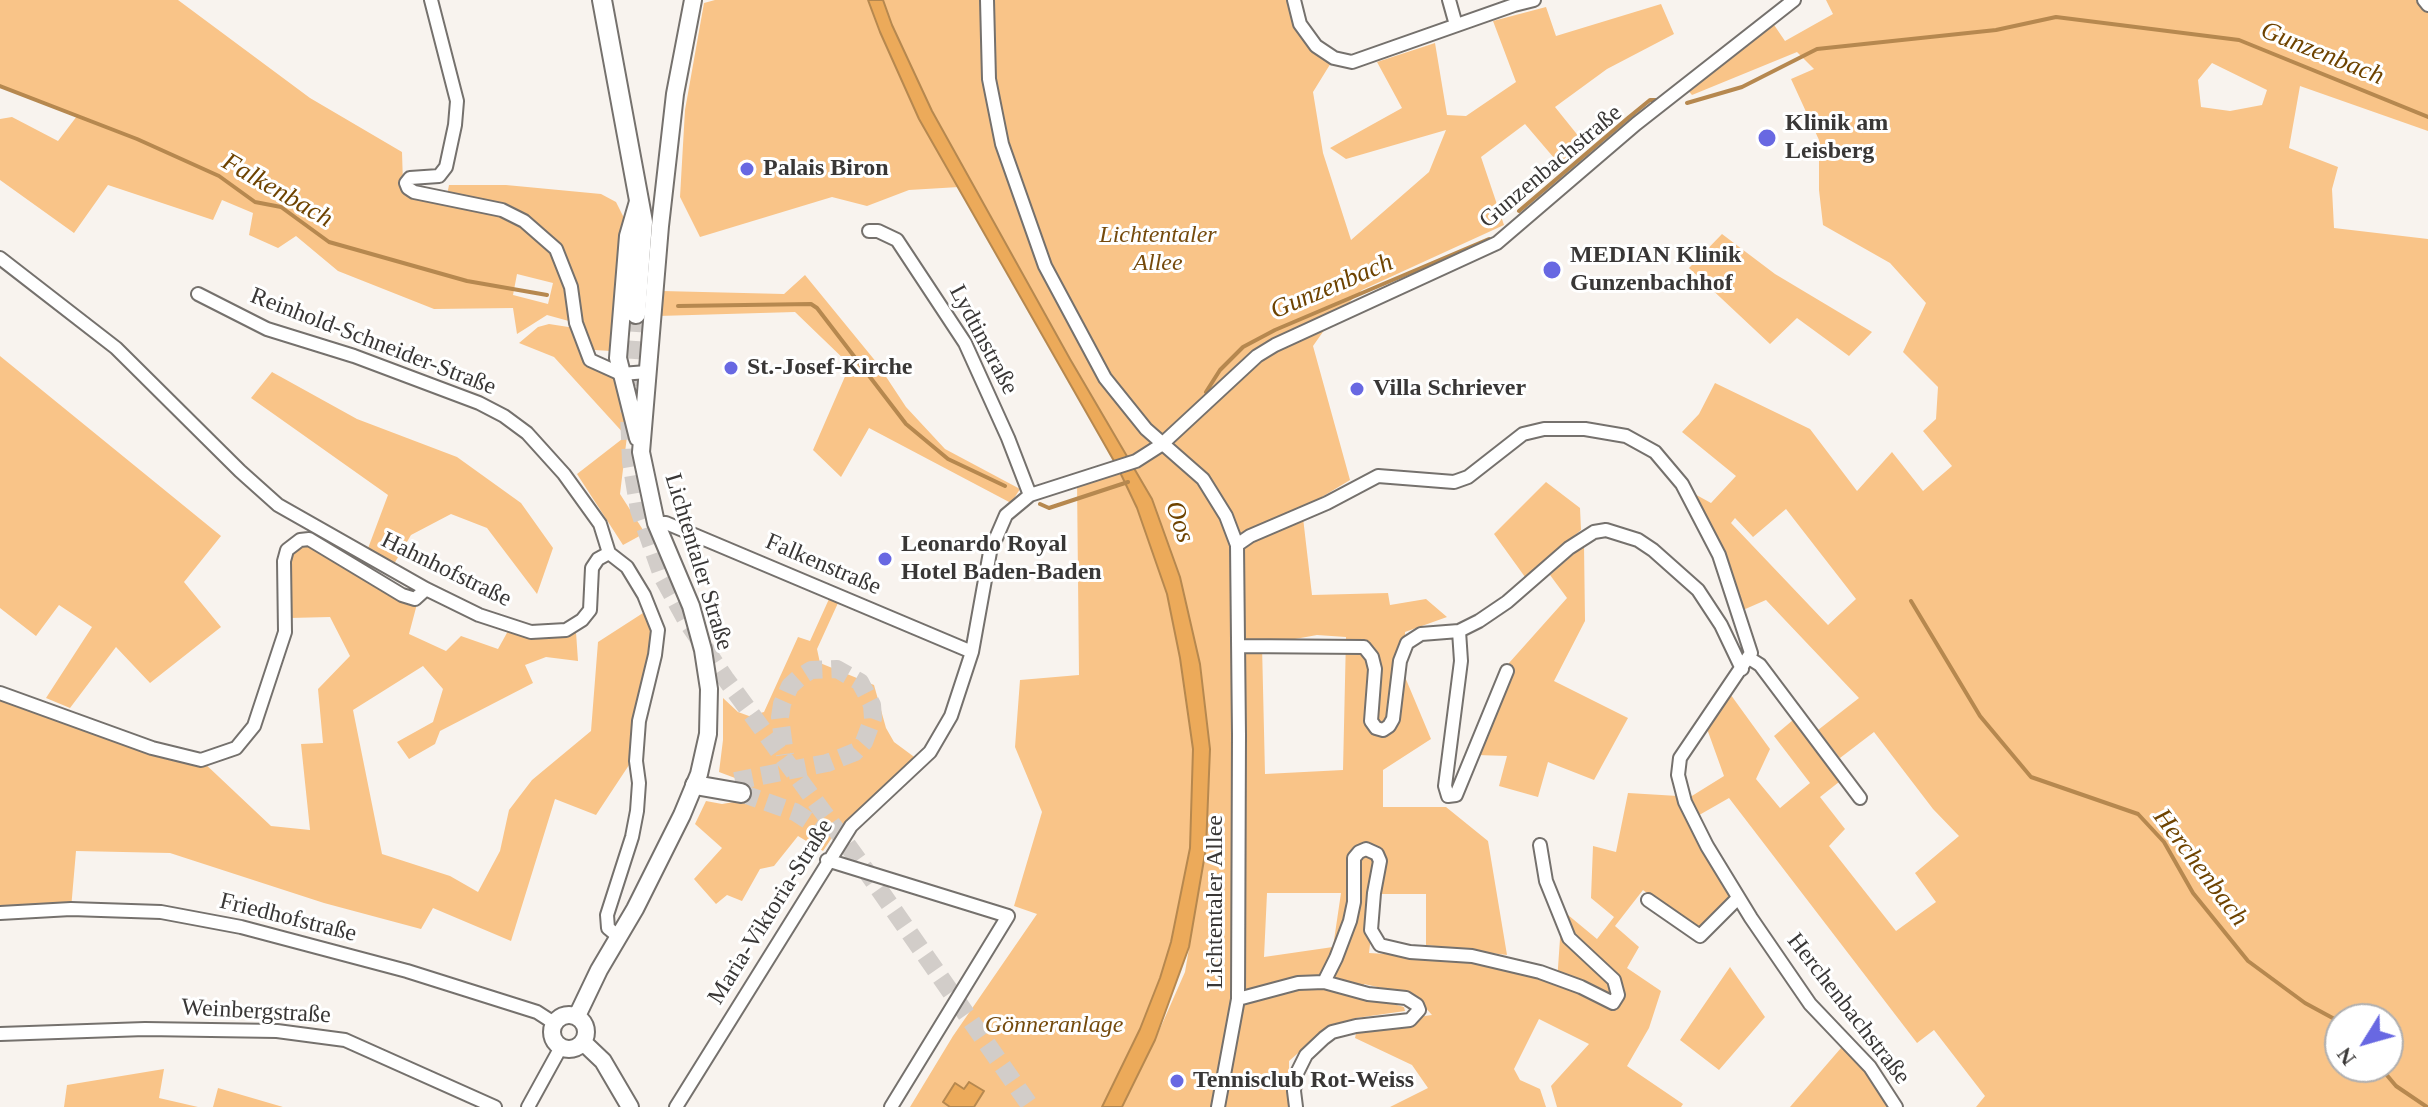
<!DOCTYPE html>
<html>
<head>
<meta charset="utf-8">
<style>
	body { margin:0 }
	#map { position:relative; width:2428px; height:1107px; overflow:hidden; background:#f8f3ee; font-family:Georgia,serif }
	canvas { display:block }
	.north { position:absolute; left:2324px; top:1003px; width:80px; height:80px; box-sizing:border-box; background:#fff; border:2px solid #b0afaf; border-radius:50%; rotate:233deg; font-size:22px; font-weight:700; line-height:32px; text-align:center; color:#393736 }
	.north::after { content:''; display:block; margin:auto; width:28px; height:36px; background:#6868e2; clip-path:polygon(50% 0,100% 100%,50% 72%,0 100%) }
</style>
</head>
<body>
<div id="map">
<canvas width="2428" height="1107"></canvas>
<div class="north">N</div>
</div>
<script>
const ctx = document.querySelector('canvas').getContext('2d');
ctx.lineJoin = 'round';
function fill(path, color) {
  ctx.fillStyle = color;
  ctx.fill(path, 'evenodd');
}
function shape(rows) {
  const path = new Path2D();
  for (const r of rows) {
    if (r.length === 3) {
      path.moveTo(r[0] + r[2], r[1]);
      path.arc(r[0], r[1], r[2], 0, 2 * Math.PI);
      continue;
    }
    path.moveTo(r[0], r[1]);
    for (let i = 2; i < r.length; i += 2) path.lineTo(r[i], r[i + 1]);
  }
  return path;
}
function stroke(path, color, width, dash) {
  ctx.strokeStyle = color;
  ctx.lineWidth = width;
  ctx.lineCap = dash ? 'butt' : 'round';
  ctx.setLineDash(dash || []);
  ctx.stroke(path);
}
function drawText(font, color, halo, rows, align = 'center') {
  ctx.font = font + ' Georgia,serif';
  ctx.lineWidth = 6;
  ctx.setLineDash([]);
  ctx.textBaseline = 'middle';
  ctx.strokeStyle = halo;
  ctx.fillStyle = color;
  for (const [text, x, y, turn = 0] of rows) {
    ctx.save();
    ctx.translate(x, y);
    ctx.rotate((+turn || 0) * Math.PI / 180);
    ctx.textAlign = isNaN(turn) ? turn : align;
    if (halo) ctx.strokeText(text, 0, 0);
    ctx.fillText(text, 0, 0);
    ctx.restore();
  }
}
const green = shape([
	[0,0,178,0,310,98,402,152,403,184,446,200,449,185,506,185,601,194,616,202,625,220,621,236,611,351,594,350,584,344,576,323,547,315,517,334,513,308,434,309,338,271,296,236,278,248,249,235,253,213,222,200,213,220,108,185,74,233,0,180,0,119,12,117,58,141,77,116,0,86],
	[517,274,553,283,548,304,513,295],
	[715,0,1294,0,1300,24,1334,58,1313,92,1323,153,1351,240,1429,172,1446,130,1346,159,1330,148,1402,108,1377,62,1435,43,1447,115,1466,116,1516,82,1493,21,1546,7,1556,36,1661,4,1674,34,1607,69,1555,107,1584,143,1560,165,1525,124,1481,157,1504,225,1362,290,1332,319,1313,346,1350,480,1302,509,1312,595,1388,593,1390,605,1426,599,1447,617,1405,632,1405,677,1431,739,1383,770,1383,807,1446,807,1488,841,1507,955,1426,945,1426,894,1376,894,1369,953,1471,959,1557,982,1562,910,1597,939,1614,917,1591,898,1593,846,1616,852,1628,793,1678,796,1735,899,1700,934,1643,890,1615,926,1639,947,1627,968,1661,991,1649,1028,1627,1066,1683,1104,1681,1107,1557,1107,1551,1086,1589,1044,1539,1019,1514,1069,1520,1080,1540,1089,1546,1107,1390,1107,1428,1088,1412,1065,1355,1038,1358,1025,1432,1015,1414,995,1364,984,1361,995,1404,1007,1405,1011,1356,1018,1328,1027,1289,1061,1289,1107,1122,1107,1155,1040,1185,972,1206,848,1210,749,1152,499,1070,359,959,187,909,190,867,206,832,197,700,237,680,197,685,110,704,3],
	[1317,635,1346,637,1343,770,1265,774,1262,645],
	[1267,893,1341,893,1333,947,1264,957],
	[1826,0,2424,0,2428,5,2428,131,2300,86,2289,148,2338,167,2332,189,2334,228,2428,239,2428,1107,1976,1107,1985,1096,1934,1030,1917,1043,1729,798,1694,818,1687,799,1724,776,1706,726,1728,691,1770,749,1756,779,1780,808,1810,783,1774,736,1793,720,1839,782,1820,797,1845,829,1829,846,1896,931,1936,902,1915,873,1959,836,1933,809,1874,732,1840,758,1818,730,1859,698,1766,600,1743,610,1691,492,1711,503,1736,476,1682,432,1699,414,1715,383,1810,429,1857,491,1892,452,1923,491,1952,466,1923,431,1936,419,1938,387,1903,352,1926,303,1890,263,1823,225,1819,190,1819,140,1791,79,1814,69,1797,52,1692,95,1684,86,1770,19,1785,41,1833,14],
	[2212,63,2267,90,2262,105,2230,111,2201,107,2198,80],
	[1786,509,1856,599,1828,625,1731,523,1735,518,1753,537],
	[2340,1019,2388,1019,2388,1067,2340,1067],
	[1722,234,1775,274,1872,332,1849,356,1797,318,1770,344,1689,268],
	[805,275,877,363,906,407,945,449,1020,489,1011,503,869,428,841,477,813,450,850,365,795,312,658,316,662,291,784,294],
	[549,324,575,328,590,366,619,377,627,436,620,494,645,533,623,545,577,474,626,436,554,357,519,343,538,327],
	[0,356,221,536,184,582,221,627,150,683,116,647,70,708,46,698,92,627,59,605,36,636,0,608],
	[272,372,357,419,457,457,521,503,553,548,537,594,487,528,451,514,411,535,394,564,367,551,388,495,251,398],
	[1118,468,1137,508,1167,594,1180,658,1193,749,1190,848,1171,942,1160,978,1140,1029,1102,1107,910,1107,953,1036,1037,914,1014,906,1042,812,1015,747,1020,680,1079,675,1077,481],
	[1546,482,1580,508,1581,530,1525,577,1494,534],
	[310,539,417,604,409,634,446,651,461,636,498,649,508,631,535,638,556,638,576,632,578,661,546,657,525,665,533,683,440,731,435,744,409,759,397,742,433,722,443,689,423,666,353,710,382,854,450,876,478,892,500,851,509,810,532,780,591,731,598,642,643,613,653,632,636,715,631,762,596,815,555,799,511,941,433,908,421,929,324,903,170,853,76,851,71,909,0,913,0,693,201,760,271,826,310,830,301,744,323,743,318,689,350,656,330,617,289,618,287,550],
	[1584,545,1585,621,1554,681,1628,718,1594,780,1548,762,1538,797,1499,786,1507,756,1477,755,1509,663,1567,598,1550,575],
	[829,599,838,603,817,649,820,663,874,685,886,728,894,742,917,759,851,826,833,836,823,851,798,836,774,866,760,869,742,901,727,895,716,904,694,879,722,848,695,824,706,801,722,804,734,802,740,798,742,785,735,778,719,772,723,740,723,698,738,712,749,716,764,712,798,637,810,641],
	[1730,967,1765,1017,1719,1070,1680,1040],
	[1847,1041,1896,1107,1790,1107],
	[164,1069,159,1098,198,1107,64,1107,67,1085],
	[218,1088,283,1107,213,1107]
]);
const water = shape([
	[868,0,883,0,892,25,932,111,1070,359,1152,499,1180,577,1200,664,1210,749,1206,848,1189,947,1155,1040,1122,1107,1102,1107,1140,1029,1160,978,1171,942,1190,848,1193,749,1180,658,1167,594,1137,508,1118,468,919,119,880,32,868,0],
	[969,1082,984,1091,974,1107,950,1107,943,1102,955,1083,964,1089,969,1082]
]);
const stream = shape([
	[0,86,137,139,219,176,255,202,281,207,329,242,467,281,547,295],
	[1687,103,1742,87,1817,49,1996,30,2056,17,2239,40,2428,117],
	[1519,211,1628,118,1650,100,1659,100],
	[678,306,811,304,817,308,906,424,948,459,1005,486],
	[1206,392,1220,370,1243,347,1275,330,1489,239],
	[1040,504,1049,508,1128,482],
	[1911,601,1980,716,2031,777,2138,814,2164,842,2193,893,2248,961,2305,1003,2340,1022],
	[2380,1067,2396,1086,2427,1107]
]);
const primaryTunnel = shape([
	[636,314,629,414,631,462,639,510,663,578,686,620,725,678,867,872,1031,1107],
	[735,781,827,763,855,752,864,742,873,718,872,705,860,682,837,669,811,670,800,677,790,686,782,704,780,717,785,755],
	[741,793,795,812,835,838]
]);
const street = shape([
	[431,0,457,101,455,125,446,167,439,176,410,178,406,183,408,188,414,192,502,210,524,221,556,249,571,287,576,323,590,360,621,374,647,372],
	[987,0,989,79,1002,144,1045,266,1105,378,1146,429,1203,479,1226,516,1237,545,1239,735,1238,999,1218,1107],
	[1294,0,1300,24,1316,46,1334,58,1352,62,1514,5,1534,0],
	[1449,0,1456,25],
	[2424,0,2428,5],
	[869,231,878,231,897,240,965,343,1008,438,1030,495],
	[0,258,116,348,240,471,278,505,426,589,479,615,531,632,566,630,582,620,590,610,592,568,598,559,609,553,627,567,644,595,658,630,655,655,639,721,636,761,639,783,637,811,632,837,607,915,608,928,619,937],
	[198,294,267,329,354,356,479,403,504,416,527,433,564,474,600,524,609,553],
	[656,523,666,523,972,652],
	[1237,545,1250,536,1327,503,1378,476,1454,482,1468,477,1523,434,1544,429,1585,429,1626,436,1655,452,1682,484,1719,555,1751,653,1680,758,1678,775,1685,802,1707,846,1751,918,1810,1004,1870,1067,1896,1107],
	[1459,631,1461,661,1445,786,1448,796,1456,795,1507,671],
	[1238,646,1364,647,1372,657,1375,669,1371,721,1376,728,1383,730,1389,726,1393,719,1400,661,1407,643,1421,634,1459,631,1479,621,1507,602,1569,548,1594,532,1606,530,1638,540,1653,550,1698,590,1721,625,1742,669],
	[1749,658,1760,665,1860,798],
	[0,693,152,748,201,760,236,748,254,726,285,632,284,561,287,550,300,540,309,539,402,595,415,599,426,589],
	[827,860,1008,916,891,1107],
	[1648,900,1700,936,1738,898],
	[0,913,71,909,161,912,241,927,407,971,537,1012,554,1023],
	[1238,999,1298,983,1324,982,1336,958,1350,921,1354,902,1354,858,1359,852,1366,849,1377,854,1380,861,1374,893,1371,930,1380,945,1410,952,1472,956,1540,972,1581,987,1613,1003,1618,995,1614,980,1569,938,1546,881,1540,845],
	[0,1034,145,1029,277,1031,345,1040,495,1107],
	[528,1107,561,1047],
	[676,1107,851,826,930,752,951,716,972,652,990,552,1006,515,1030,495,1136,461,1161,445,1257,356,1275,345,1497,243,1636,124,1794,0],
	[1296,1107,1294,1091,1296,1075,1306,1055,1324,1038,1332,1032,1356,1026,1410,1020,1419,1010,1417,1005,1406,998,1368,994,1324,982]
]);
const secondary = shape([
	[638,438,618,358,628,236,639,198],
	[569,1032,17],
	[577,1016,599,970,635,909,682,815,699,774,708,734,709,689,703,650,691,606,656,523,641,452,660,226,675,94,693,0],
	[583,1042,603,1061,630,1107]
]);
const primary = shape([
	[602,0,643,222,636,314],
	[695,785,741,793]
]);
const markers = [
	[1767,138,10,"#6868e2"],
	[747,169,8,"#6868e2"],
	[1552,270,10,"#6868e2"],
	[731,368,8,"#6868e2"],
	[1357,389,8,"#6868e2"],
	[885,559,8,"#6868e2"],
	[1177,1081,8,"#6868e2"]
];
const poiNames = [
	["Klinik am",1785,124],
	["Leisberg",1785,152],
	["Palais Biron",763,169],
	["MEDIAN Klinik",1570,256],
	["Gunzenbachhof",1570,284],
	["St.-Josef-Kirche",747,368],
	["Villa Schriever",1373,389],
	["Leonardo Royal",901,545],
	["Hotel Baden-Baden",901,573],
	["Tennisclub Rot-Weiss",1193,1081]
];
const streetNames = [
	["Gunzenbachstraße",1551,167,-40],
	["Lydtinstraße",983,340,62],
	["Reinhold-Schneider-Straße",373,342,21],
	["Lichtentaler Straße",698,562,73],
	["Falkenstraße",823,565,23],
	["Hahnhofstraße",446,570,26],
	["Lichtentaler Allee",1216,902,-90],
	["Maria-Viktoria-Straße",771,912,-58],
	["Friedhofstraße",288,918,14],
	["Herchenbachstraße",1848,1009,52],
	["Weinbergstraße",256,1012,3]
];
const parkNames = [
	["Lichtentaler",1158,236],
	["Allee",1158,264],
	["Gönneranlage",1054,1026]
];
const waterNames = [
	["Gunzenbach",2322,54,22],
	["Falkenbach",277,191,30],
	["Gunzenbach",1332,287,-23],
	["Oos",1179,522,71],
	["Herchenbach",2200,868,53]
];
fill(green, '#f9c488');
fill(water, '#ecaa5a');
stroke(water, '#b6884f', 2);
stroke(stream, '#b6884f', 4);
stroke(primaryTunnel, '#d2cdc9', 18, [18, 9]);
stroke(street, '#75716d', 16);
stroke(secondary, '#75716d', 20);
stroke(primary, '#75716d', 22);
stroke(street, '#fff', 12);
stroke(secondary, '#fff', 16);
stroke(primary, '#fff', 18);
for (const [x, y, r, color] of markers) {
  const dot = new Path2D();
  dot.arc(x, y, r, 0, 2 * Math.PI);
  ctx.fillStyle = color;
  ctx.fill(dot);
  stroke(dot, '#fff', 3);
}
drawText('bold 24px', '#393736', '#fff', poiNames, 'left');
drawText('24px', '#393736', '#fff', streetNames);
drawText('italic 24px', '#754a0c', '#fff', parkNames);
drawText('italic 26px', '#6e4300', '#fff', waterNames);
</script>
</body>
</html>
